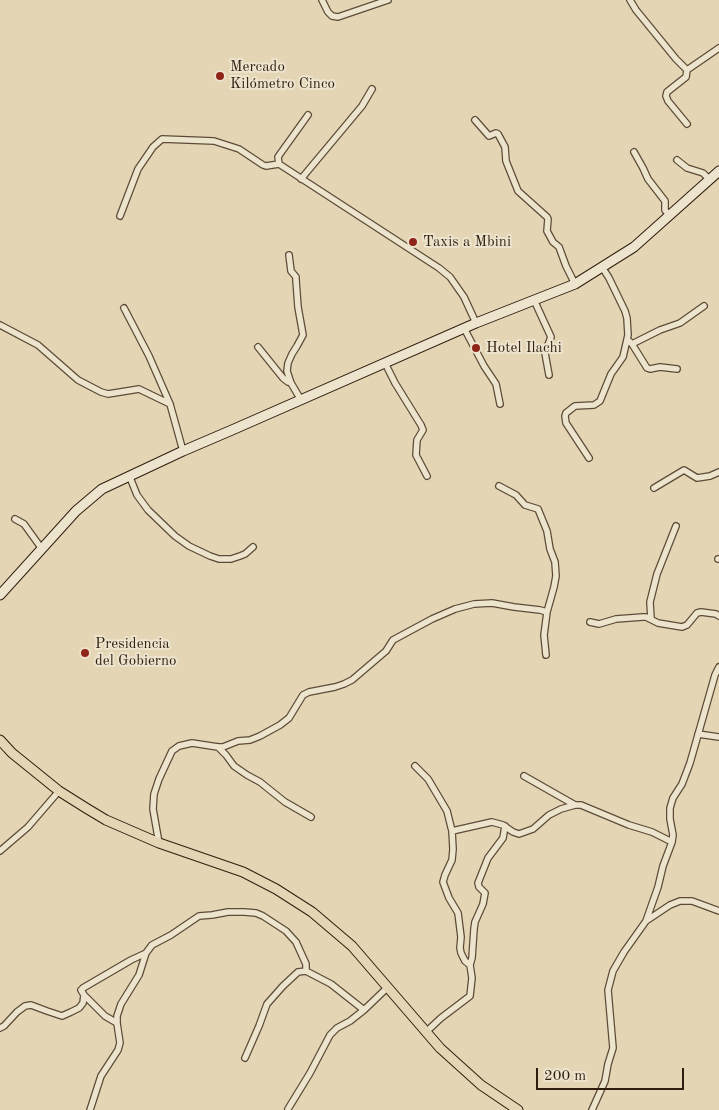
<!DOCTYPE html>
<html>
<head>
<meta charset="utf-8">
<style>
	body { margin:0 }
	#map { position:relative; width:719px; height:1110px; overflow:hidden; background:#e4d6b4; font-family:"Old Standard TT",serif }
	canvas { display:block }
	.scale { position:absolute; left:536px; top:1068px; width:148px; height:22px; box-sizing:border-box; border:2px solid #301d0e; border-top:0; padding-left:6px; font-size:15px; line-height:18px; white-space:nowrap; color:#301d0e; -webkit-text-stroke:4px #ede4ce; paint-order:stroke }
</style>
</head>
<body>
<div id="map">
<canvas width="719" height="1110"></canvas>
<div class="scale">200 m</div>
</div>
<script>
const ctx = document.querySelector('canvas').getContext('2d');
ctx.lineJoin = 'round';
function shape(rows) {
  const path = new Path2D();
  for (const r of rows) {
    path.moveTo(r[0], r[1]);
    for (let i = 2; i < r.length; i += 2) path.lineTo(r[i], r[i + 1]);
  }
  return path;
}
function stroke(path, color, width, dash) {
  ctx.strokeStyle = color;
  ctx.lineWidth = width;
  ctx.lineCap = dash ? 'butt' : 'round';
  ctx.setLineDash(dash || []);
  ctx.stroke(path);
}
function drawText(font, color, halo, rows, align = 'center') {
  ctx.font = font + ' "Old Standard TT",serif';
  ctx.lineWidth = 4;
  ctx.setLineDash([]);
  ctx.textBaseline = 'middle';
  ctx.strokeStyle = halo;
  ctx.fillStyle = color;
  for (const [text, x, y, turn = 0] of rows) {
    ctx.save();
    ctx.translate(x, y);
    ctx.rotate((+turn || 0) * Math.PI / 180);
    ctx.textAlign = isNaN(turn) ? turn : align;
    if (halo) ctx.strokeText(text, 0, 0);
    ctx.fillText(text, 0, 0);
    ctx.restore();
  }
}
const minor = shape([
	[322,0,328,12,332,16,338,17,388,0],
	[630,0,636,10,676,59,687,70],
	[308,115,280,154,278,157,279,164,439,268,450,277,464,297,476,323],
	[475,120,489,136,496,133,498,134,505,147,506,161,518,191,547,217,548,219,547,231,553,242,559,247,566,266,575,284],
	[687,124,668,101,666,96,667,92,686,77,687,70,719,48],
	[634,152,643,168,648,179,665,201,665,210,669,215],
	[677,160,687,168,703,173,709,179],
	[301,179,362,106,372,89],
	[120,216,138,169,153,147,162,139,214,141,239,149,263,165,266,166,279,164],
	[289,255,291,271,296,277,296,280,298,307,303,335,297,346,292,354,288,363,287,371,291,383,301,400],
	[534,300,551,337,545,353,549,375],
	[124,308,149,356,170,404,183,451],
	[0,325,38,345,78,380,101,392,108,394,139,389,170,404],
	[464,328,484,366,496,384,500,404],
	[629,341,632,344,647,368,650,369,660,367,677,369],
	[632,344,660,330,680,323,704,306],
	[258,347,283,378,288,382,291,383],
	[385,363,395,383,421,425,423,430,417,440,416,455,427,476],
	[589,458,566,423,565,416,566,413,575,406,594,405,600,401,611,374,623,357,628,335,627,318,625,311,609,278,602,267],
	[129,475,137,495,148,510,175,536,189,546,210,556,219,559,231,559,240,556,245,554,253,547],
	[499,486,516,495,525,505,538,509,547,531,550,549,555,562,556,576,554,587,547,612,544,635,546,655],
	[654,488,684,470,697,478,710,476,719,472],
	[15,519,24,524,42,549],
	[718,559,719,559],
	[651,619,650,602,657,574,676,526],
	[590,622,599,624,616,619,643,617,646,617,658,623,682,627,687,625,697,613,701,612,716,614,719,616],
	[698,734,719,737],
	[218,747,226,755,234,766,247,775,260,782,285,802,311,817],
	[415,766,428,779,447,811,452,831,453,849,452,860,445,875,443,882,449,898,458,913,461,937,460,948,461,953,465,961,470,965],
	[524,776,575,805],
	[452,831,492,822,503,825,513,832,519,834,533,829,549,815,561,809,575,805,581,805,629,825,652,832,672,842],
	[159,843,153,809,154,794,159,779,172,751,179,746,192,743,218,747,223,747,238,741,250,740,260,736,280,725,289,718,303,695,309,692,335,687,344,684,352,680,386,651,393,640,432,619,455,609,474,604,492,603,514,607,540,610,547,612],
	[0,851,28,827,59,791],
	[646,921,670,905,680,901,692,901,719,911],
	[84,995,105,1016,117,1023],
	[0,1028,4,1026,17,1012,25,1006,31,1005,47,1011,62,1016,71,1012,79,1008,83,1003,84,995,81,990,83,988,131,960,146,953],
	[426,1032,441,1018,470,996,472,978,470,965,472,958,474,929,475,922,483,904,485,893,479,887,478,883,488,858,503,838,505,826],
	[245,1058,259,1026,267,1004,283,986,298,972,306,971],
	[288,1109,310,1073,330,1035,337,1028,350,1021,364,1010,388,987],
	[90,1110,101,1076,118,1050,120,1043,117,1023,117,1016,121,1004,139,975,146,953,152,945,171,935,199,916,212,915,228,912,244,912,256,913,263,916,286,931,296,942,306,964,306,971,331,984,364,1010],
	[592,1110,605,1081,608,1064,613,1048,608,990,613,971,624,952,646,921,658,887,663,866,672,842,673,835,670,819,670,808,673,798,682,784,690,763,715,675,719,667]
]);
const secondary = shape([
	[0,595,76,511,102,489,183,451,232,430,476,323,575,284,634,247,719,171]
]);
const primary = shape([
	[0,740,12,753,59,791,86,808,106,820,159,843,243,872,276,889,312,912,352,946,440,1048,481,1085,518,1110]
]);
const markers = [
	[220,76,5,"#8f2418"],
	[413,242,5,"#8f2418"],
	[476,348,5,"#8f2418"],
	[85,653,5,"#8f2418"]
];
const poiNames = [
	["Mercado",230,67],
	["Kilómetro Cinco",230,84],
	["Taxis a Mbini",423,242],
	["Hotel Ilachi",486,348],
	["Presidencia",95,644],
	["del Gobierno",95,661]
];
stroke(minor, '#5d4b38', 8);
stroke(secondary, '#301d0e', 11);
stroke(primary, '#301d0e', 11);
stroke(minor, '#ede4ce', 5.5);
stroke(secondary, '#ede4ce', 9);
stroke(primary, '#e4d6b4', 9);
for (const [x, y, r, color] of markers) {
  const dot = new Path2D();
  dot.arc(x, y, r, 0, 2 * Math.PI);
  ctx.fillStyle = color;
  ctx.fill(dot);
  stroke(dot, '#ede4ce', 2);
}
drawText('15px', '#301d0e', '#ede4ce', poiNames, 'left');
</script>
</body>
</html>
